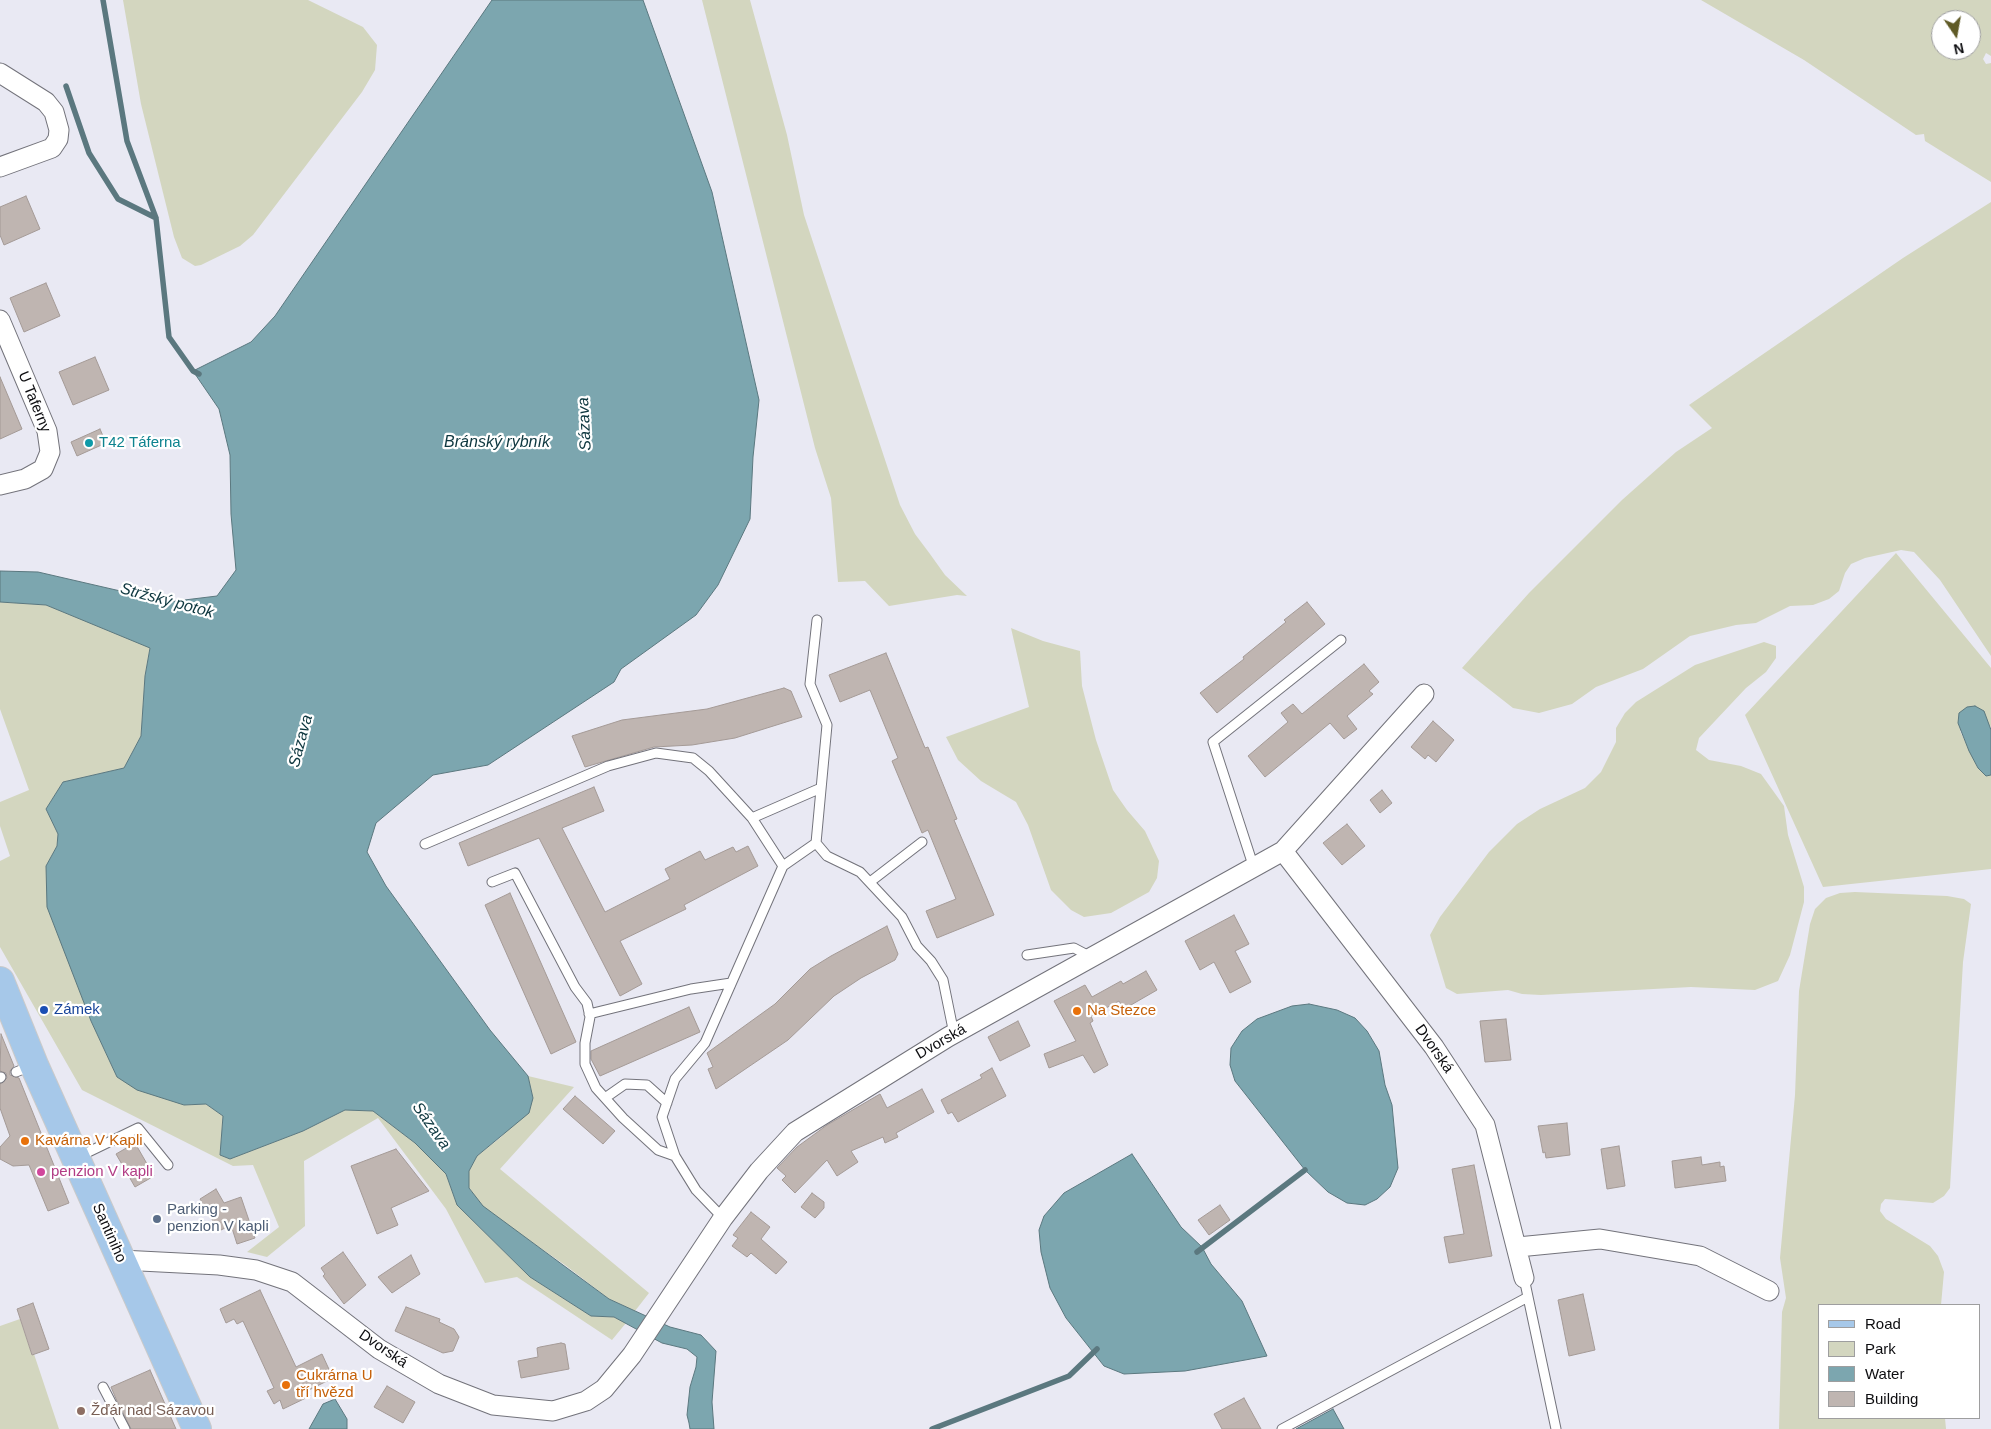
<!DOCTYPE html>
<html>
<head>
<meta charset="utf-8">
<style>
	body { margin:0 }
	#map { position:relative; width:1991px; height:1429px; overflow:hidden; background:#e9e9f3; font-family:Arial,sans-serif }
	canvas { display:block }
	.legend { position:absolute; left:1818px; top:1304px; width:162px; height:115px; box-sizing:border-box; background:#fff; border:1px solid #9e9e9f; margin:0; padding:6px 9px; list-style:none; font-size:15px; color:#0d0d10 }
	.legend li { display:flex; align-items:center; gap:10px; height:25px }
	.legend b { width:25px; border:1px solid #9e9e9f }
	.north { position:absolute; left:1931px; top:10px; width:50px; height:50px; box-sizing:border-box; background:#fff; border:1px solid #9e9e9f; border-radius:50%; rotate:168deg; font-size:14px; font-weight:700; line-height:20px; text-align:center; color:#0d0d10 }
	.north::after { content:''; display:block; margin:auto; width:18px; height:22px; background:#5f5a26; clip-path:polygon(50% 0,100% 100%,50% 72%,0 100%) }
</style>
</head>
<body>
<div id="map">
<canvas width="1991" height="1429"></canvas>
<ul class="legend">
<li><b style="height:6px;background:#a6c8e9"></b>Road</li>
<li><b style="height:14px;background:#d3d6bf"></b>Park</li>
<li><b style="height:14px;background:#7ca6af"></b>Water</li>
<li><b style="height:14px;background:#bfb5b1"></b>Building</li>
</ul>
<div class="north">N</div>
</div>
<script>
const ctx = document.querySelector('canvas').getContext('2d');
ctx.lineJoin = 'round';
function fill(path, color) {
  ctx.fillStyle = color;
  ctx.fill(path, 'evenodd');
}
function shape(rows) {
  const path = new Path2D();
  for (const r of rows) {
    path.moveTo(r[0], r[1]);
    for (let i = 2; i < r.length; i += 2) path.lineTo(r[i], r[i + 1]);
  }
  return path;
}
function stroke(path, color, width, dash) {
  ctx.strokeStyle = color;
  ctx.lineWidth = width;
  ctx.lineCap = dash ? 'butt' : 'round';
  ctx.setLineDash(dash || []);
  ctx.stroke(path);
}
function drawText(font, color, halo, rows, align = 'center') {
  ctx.font = font + ' Arial,sans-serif';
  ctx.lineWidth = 4.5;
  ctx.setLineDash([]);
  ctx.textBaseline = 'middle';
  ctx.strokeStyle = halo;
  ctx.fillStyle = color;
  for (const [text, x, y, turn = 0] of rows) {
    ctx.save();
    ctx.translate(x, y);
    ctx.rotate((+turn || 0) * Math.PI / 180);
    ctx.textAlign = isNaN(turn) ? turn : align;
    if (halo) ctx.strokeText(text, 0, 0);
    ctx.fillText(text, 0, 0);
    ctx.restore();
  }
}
const green = shape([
	[123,0,308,0,363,27,377,45,375,70,362,92,253,235,240,246,201,265,195,266,182,258,174,237,141,104],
	[702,0,750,0,787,135,804,215,900,505,915,534,930,554,945,575,967,596,957,595,889,606,865,581,838,582,831,498,815,448],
	[1701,0,1991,0,1991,56,1986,53,1983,59,1986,64,1991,63,1991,182,1925,141,1924,134,1916,135,1804,60],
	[1941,20,1971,20,1971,50,1941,50],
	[1991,202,1991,656,1940,580,1914,552,1901,550,1865,558,1851,564,1845,573,1839,591,1829,599,1813,605,1790,606,1756,623,1736,625,1690,636,1643,669,1596,687,1572,704,1539,713,1513,708,1462,668,1529,593,1622,500,1676,452,1712,428,1689,405,1903,258],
	[1896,553,1991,668,1991,730,1990,725,1960,731,1978,768,1986,776,1991,775,1991,869,1823,887,1745,715],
	[0,602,46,605,150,647,145,676,141,736,124,768,63,782,46,809,58,834,57,846,46,866,76,979,91,1021,117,1077,184,1105,206,1104,223,1116,220,1155,230,1159,303,1131,345,1110,373,1111,415,1143,446,1174,457,1205,530,1277,591,1316,614,1317,626,1323,612,1340,517,1277,485,1283,446,1209,378,1118,304,1161,305,1226,267,1257,247,1252,279,1227,253,1165,233,1166,82,1090,0,947,0,861,10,856,0,826,0,802,29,790,0,709],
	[1011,628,1043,641,1080,651,1082,686,1096,740,1113,790,1127,810,1145,831,1159,861,1157,878,1149,892,1111,913,1084,917,1071,910,1051,890,1028,825,1016,802,981,781,958,760,946,737,1029,707],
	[1764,642,1776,646,1776,658,1766,672,1746,688,1699,738,1696,750,1709,760,1741,766,1761,774,1784,806,1788,835,1804,887,1804,902,1790,955,1778,981,1755,990,1691,987,1541,995,1522,994,1508,990,1457,994,1446,988,1430,935,1440,917,1489,852,1517,824,1540,809,1585,788,1601,772,1616,742,1616,728,1625,713,1636,702,1695,665],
	[1855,892,1947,896,1964,899,1971,904,1963,962,1950,1188,1944,1196,1933,1203,1885,1199,1881,1204,1880,1211,1886,1219,1930,1246,1938,1256,1944,1272,1941,1305,1820,1305,1820,1418,1945,1418,1946,1429,1779,1429,1782,1312,1786,1298,1780,1258,1795,1095,1799,991,1810,924,1815,909,1826,898,1840,893],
	[528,1076,574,1087,500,1169,649,1293,635,1311,609,1299,565,1265,517,1232,482,1206,469,1188,469,1171,477,1156,501,1137,533,1098],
	[20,1319,32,1355,34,1354,59,1429,0,1429,0,1326]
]);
const water = shape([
	[492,0,643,0,712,192,759,400,753,457,750,519,718,585,696,615,621,669,614,682,488,765,433,775,376,823,367,852,386,886,490,1030,528,1076,533,1098,529,1113,477,1156,469,1171,469,1188,483,1206,609,1299,670,1327,701,1335,716,1351,712,1402,714,1429,690,1429,689,1423,687,1415,690,1387,696,1367,697,1357,687,1349,662,1343,614,1317,591,1316,530,1277,457,1205,446,1174,415,1143,373,1111,345,1110,303,1131,230,1159,220,1155,223,1116,206,1104,184,1105,137,1090,117,1077,91,1021,47,907,46,866,57,846,58,834,46,809,63,782,124,768,141,736,145,676,150,648,46,605,0,602,0,571,38,572,168,602,217,596,236,570,231,514,230,455,219,409,193,371,251,342,275,316,492,0],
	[1975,706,1984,711,1991,730,1991,775,1986,776,1978,768,1969,751,1958,723,1959,713,1967,707,1975,706],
	[1309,1004,1337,1010,1355,1018,1367,1031,1379,1051,1385,1085,1392,1105,1398,1168,1390,1187,1377,1199,1365,1205,1347,1203,1328,1192,1305,1170,1235,1081,1230,1065,1231,1048,1242,1031,1257,1019,1292,1006,1309,1004],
	[1132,1154,1181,1227,1202,1247,1211,1264,1242,1301,1267,1356,1185,1371,1124,1374,1104,1366,1066,1318,1050,1288,1041,1252,1039,1230,1044,1216,1064,1193,1132,1154],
	[335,1399,347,1419,347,1429,309,1429,323,1404,335,1399],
	[1333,1409,1344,1429,1296,1429,1333,1409]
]);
const stream = shape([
	[103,0,127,141,156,218,169,337,193,371,199,374],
	[66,86,89,153,118,199,156,218],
	[1197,1252,1305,1170],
	[932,1429,1069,1376,1097,1349]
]);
const building = shape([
	[26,196,40,229,4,245,0,235,0,207,26,196],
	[46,283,60,316,24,332,10,298,46,283],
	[95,357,109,390,73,405,59,372,95,357],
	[0,377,22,429,0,439,0,377],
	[100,429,106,443,77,456,71,442,100,429],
	[1307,602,1325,624,1217,713,1200,693,1244,659,1243,657,1286,622,1284,620,1307,602],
	[886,653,925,748,928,747,957,819,954,820,994,915,937,938,926,911,956,899,928,830,922,833,892,761,898,758,870,690,840,702,829,675,886,653],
	[1364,664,1379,682,1369,691,1373,694,1347,716,1357,729,1344,739,1330,723,1265,777,1248,756,1288,722,1281,713,1293,704,1302,714,1364,664],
	[784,688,791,691,802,717,735,738,692,745,654,747,585,767,572,736,622,720,707,709,784,688],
	[1433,721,1454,740,1436,762,1428,755,1425,759,1411,747,1433,721],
	[594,787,604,811,562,828,605,912,670,879,665,869,700,851,705,860,733,847,736,852,748,846,758,866,684,905,686,909,620,941,642,984,620,996,539,838,468,866,459,843,594,787],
	[1382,790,1392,803,1380,813,1370,800,1382,790],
	[1347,824,1365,846,1342,865,1323,843,1347,824],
	[510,893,576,1042,551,1054,485,905,510,893],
	[1234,915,1249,944,1235,951,1251,982,1230,993,1214,962,1200,970,1185,941,1234,915],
	[887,926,898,954,895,960,861,978,834,996,788,1040,716,1089,708,1069,713,1067,707,1053,775,1004,810,969,831,956,887,926],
	[1146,971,1157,990,1124,1009,1119,1001,1091,1016,1093,1021,1090,1023,1108,1065,1094,1073,1083,1055,1049,1068,1044,1054,1076,1041,1054,1001,1085,985,1092,997,1121,981,1123,984,1146,971],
	[689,1007,700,1032,600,1076,591,1059,591,1051,689,1007],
	[1506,1019,1511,1060,1485,1062,1480,1021,1506,1019],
	[1018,1021,1030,1046,1000,1061,988,1037,1018,1021],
	[1,1034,14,1066,10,1071,10,1075,19,1078,69,1203,48,1211,29,1165,13,1166,0,1159,0,1147,10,1136,0,1108,0,1084,7,1078,6,1073,0,1071,1,1034],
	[992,1068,1006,1096,958,1122,952,1112,948,1114,941,1100,982,1078,980,1075,992,1068],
	[922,1089,934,1112,896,1133,898,1137,885,1143,883,1137,851,1151,858,1162,837,1176,827,1160,795,1193,782,1180,786,1176,777,1168,797,1147,827,1125,880,1094,887,1108,922,1089],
	[575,1096,615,1131,603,1144,563,1109,575,1096],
	[1567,1123,1570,1155,1546,1158,1545,1152,1543,1153,1538,1126,1567,1123],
	[135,1143,154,1176,135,1187,116,1154,135,1143],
	[1619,1146,1625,1186,1607,1189,1601,1149,1619,1146],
	[396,1149,429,1191,391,1208,398,1225,377,1234,351,1166,396,1149],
	[1701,1157,1702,1165,1720,1162,1720,1167,1724,1166,1726,1181,1675,1188,1672,1161,1701,1157],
	[1474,1165,1492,1256,1449,1263,1444,1237,1464,1234,1452,1169,1474,1165],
	[216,1189,224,1203,241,1197,255,1238,237,1244,231,1225,219,1231,200,1199,216,1189],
	[812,1193,824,1202,824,1208,815,1218,801,1207,812,1193],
	[1220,1205,1230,1220,1209,1235,1198,1220,1220,1205],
	[751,1212,770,1227,761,1239,787,1262,776,1274,751,1253,747,1257,732,1246,738,1238,733,1235,751,1212],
	[343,1252,366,1285,344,1304,323,1276,325,1274,321,1268,343,1252],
	[411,1255,420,1274,392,1293,378,1277,411,1255],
	[260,1290,296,1367,322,1354,333,1378,307,1391,310,1396,283,1409,280,1400,274,1404,267,1391,274,1388,243,1321,237,1324,234,1319,226,1323,220,1309,260,1290],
	[1583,1294,1595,1350,1569,1356,1558,1300,1583,1294],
	[33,1303,49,1349,32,1355,17,1309,33,1303],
	[406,1307,440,1319,439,1322,454,1329,459,1337,453,1351,443,1353,395,1331,406,1307],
	[561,1343,565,1344,569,1369,521,1378,518,1361,538,1357,537,1348,540,1347,561,1343],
	[150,1370,176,1429,131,1429,117,1401,111,1387,150,1370],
	[387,1386,415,1402,403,1423,374,1407,387,1386],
	[1244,1398,1261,1429,1222,1429,1214,1414,1244,1398]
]);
const service = shape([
	[752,818,821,788],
	[816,843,827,856,860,872,902,917,917,946,931,961,943,980,954,1034],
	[425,844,608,766,656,753,693,758,709,771,752,818,783,866],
	[1254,868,1213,742,1341,640],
	[492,882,515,873,575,987,587,1003,590,1017,585,1043,585,1064,596,1088,623,1118,658,1150,675,1156],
	[870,882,922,842],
	[1027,955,1074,948,1091,957],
	[589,1014,691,989,731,983],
	[16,1072,31,1066],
	[0,1078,1,1077],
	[605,1098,625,1084,647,1085,667,1103],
	[78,1157,138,1128,168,1165],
	[723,1218,696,1190,675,1156,662,1117,675,1079,705,1043,783,866,816,843,827,725,810,684,817,620],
	[1524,1278,1556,1429],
	[103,1387,125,1429],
	[1282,1429,1528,1297]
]);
const minor = shape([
	[0,73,46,102,54,112,59,130,58,139,52,148,0,167],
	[0,320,47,431,50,452,43,469,25,479,0,485],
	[1283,851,1434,1047,1485,1125,1524,1278],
	[1518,1247,1600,1239,1700,1256,1769,1291],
	[121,1260,219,1265,256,1270,292,1282,379,1349,439,1384,493,1405,553,1411,586,1401,604,1389,632,1355,723,1218,759,1171,795,1132,948,1037,1283,851,1424,694]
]);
const primary = shape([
	[0,981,34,1065,197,1429]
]);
const markers = [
	[89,443,5,"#0f9aa8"],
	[44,1010,5,"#1a4fb4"],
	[1077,1011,5,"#e8710a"],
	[25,1141,5,"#e8710a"],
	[41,1172,5,"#d1479c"],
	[157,1219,5,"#5c6f8a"],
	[286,1385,5,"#e8710a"],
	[81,1411,5,"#8d6e63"]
];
const streetNames = [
	["U Taferny",34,402,68],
	["Dvorská",941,1042,-30],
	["Dvorská",1434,1049,55],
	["Santiniho",109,1233,66],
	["Dvorská",383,1349,34]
];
const cultureNames = [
	["T42 Táferna",99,443]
];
const transitNames = [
	["Zámek",54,1010]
];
const foodNames = [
	["Na Stezce",1087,1011],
	["Kavárna V Kapli",35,1141],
	["Cukrárna U",296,1376],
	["tří hvězd",296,1393]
];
const hotelNames = [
	["penzion V kapli",51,1172]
];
const serviceNames = [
	["Parking -",167,1210],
	["penzion V kapli",167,1227]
];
const educationNames = [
	["Žďár nad Sázavou",91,1411]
];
const waterNames = [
	["Sázava",585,424,-93],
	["Bránský rybník",497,443],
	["Stržský potok",167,601,15],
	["Sázava",301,741,-75],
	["Sázava",431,1126,55]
];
fill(green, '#d3d6bf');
fill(water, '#7ca6af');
stroke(water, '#5b787f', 1);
stroke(stream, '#5b787f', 5.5);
fill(building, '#bfb5b1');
stroke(building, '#a49a96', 1);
stroke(service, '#73737b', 11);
stroke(minor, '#73737b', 21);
stroke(primary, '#cacaca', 30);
stroke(service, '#fff', 9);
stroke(minor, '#fff', 19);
stroke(primary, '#a6c8e9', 28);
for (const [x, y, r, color] of markers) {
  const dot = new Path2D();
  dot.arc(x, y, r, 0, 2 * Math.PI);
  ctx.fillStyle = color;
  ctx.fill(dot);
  stroke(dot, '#fff', 2);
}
drawText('15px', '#0d0d10', '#fff', streetNames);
drawText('15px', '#0d838f', '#fff', cultureNames, 'left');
drawText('15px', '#164399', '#fff', transitNames, 'left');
drawText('15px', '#c56008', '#fff', foodNames, 'left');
drawText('15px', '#b23c85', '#fff', hotelNames, 'left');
drawText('15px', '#4e5e75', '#fff', serviceNames, 'left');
drawText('15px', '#785e54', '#fff', educationNames, 'left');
drawText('italic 16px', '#0e373f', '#fff', waterNames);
</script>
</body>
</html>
